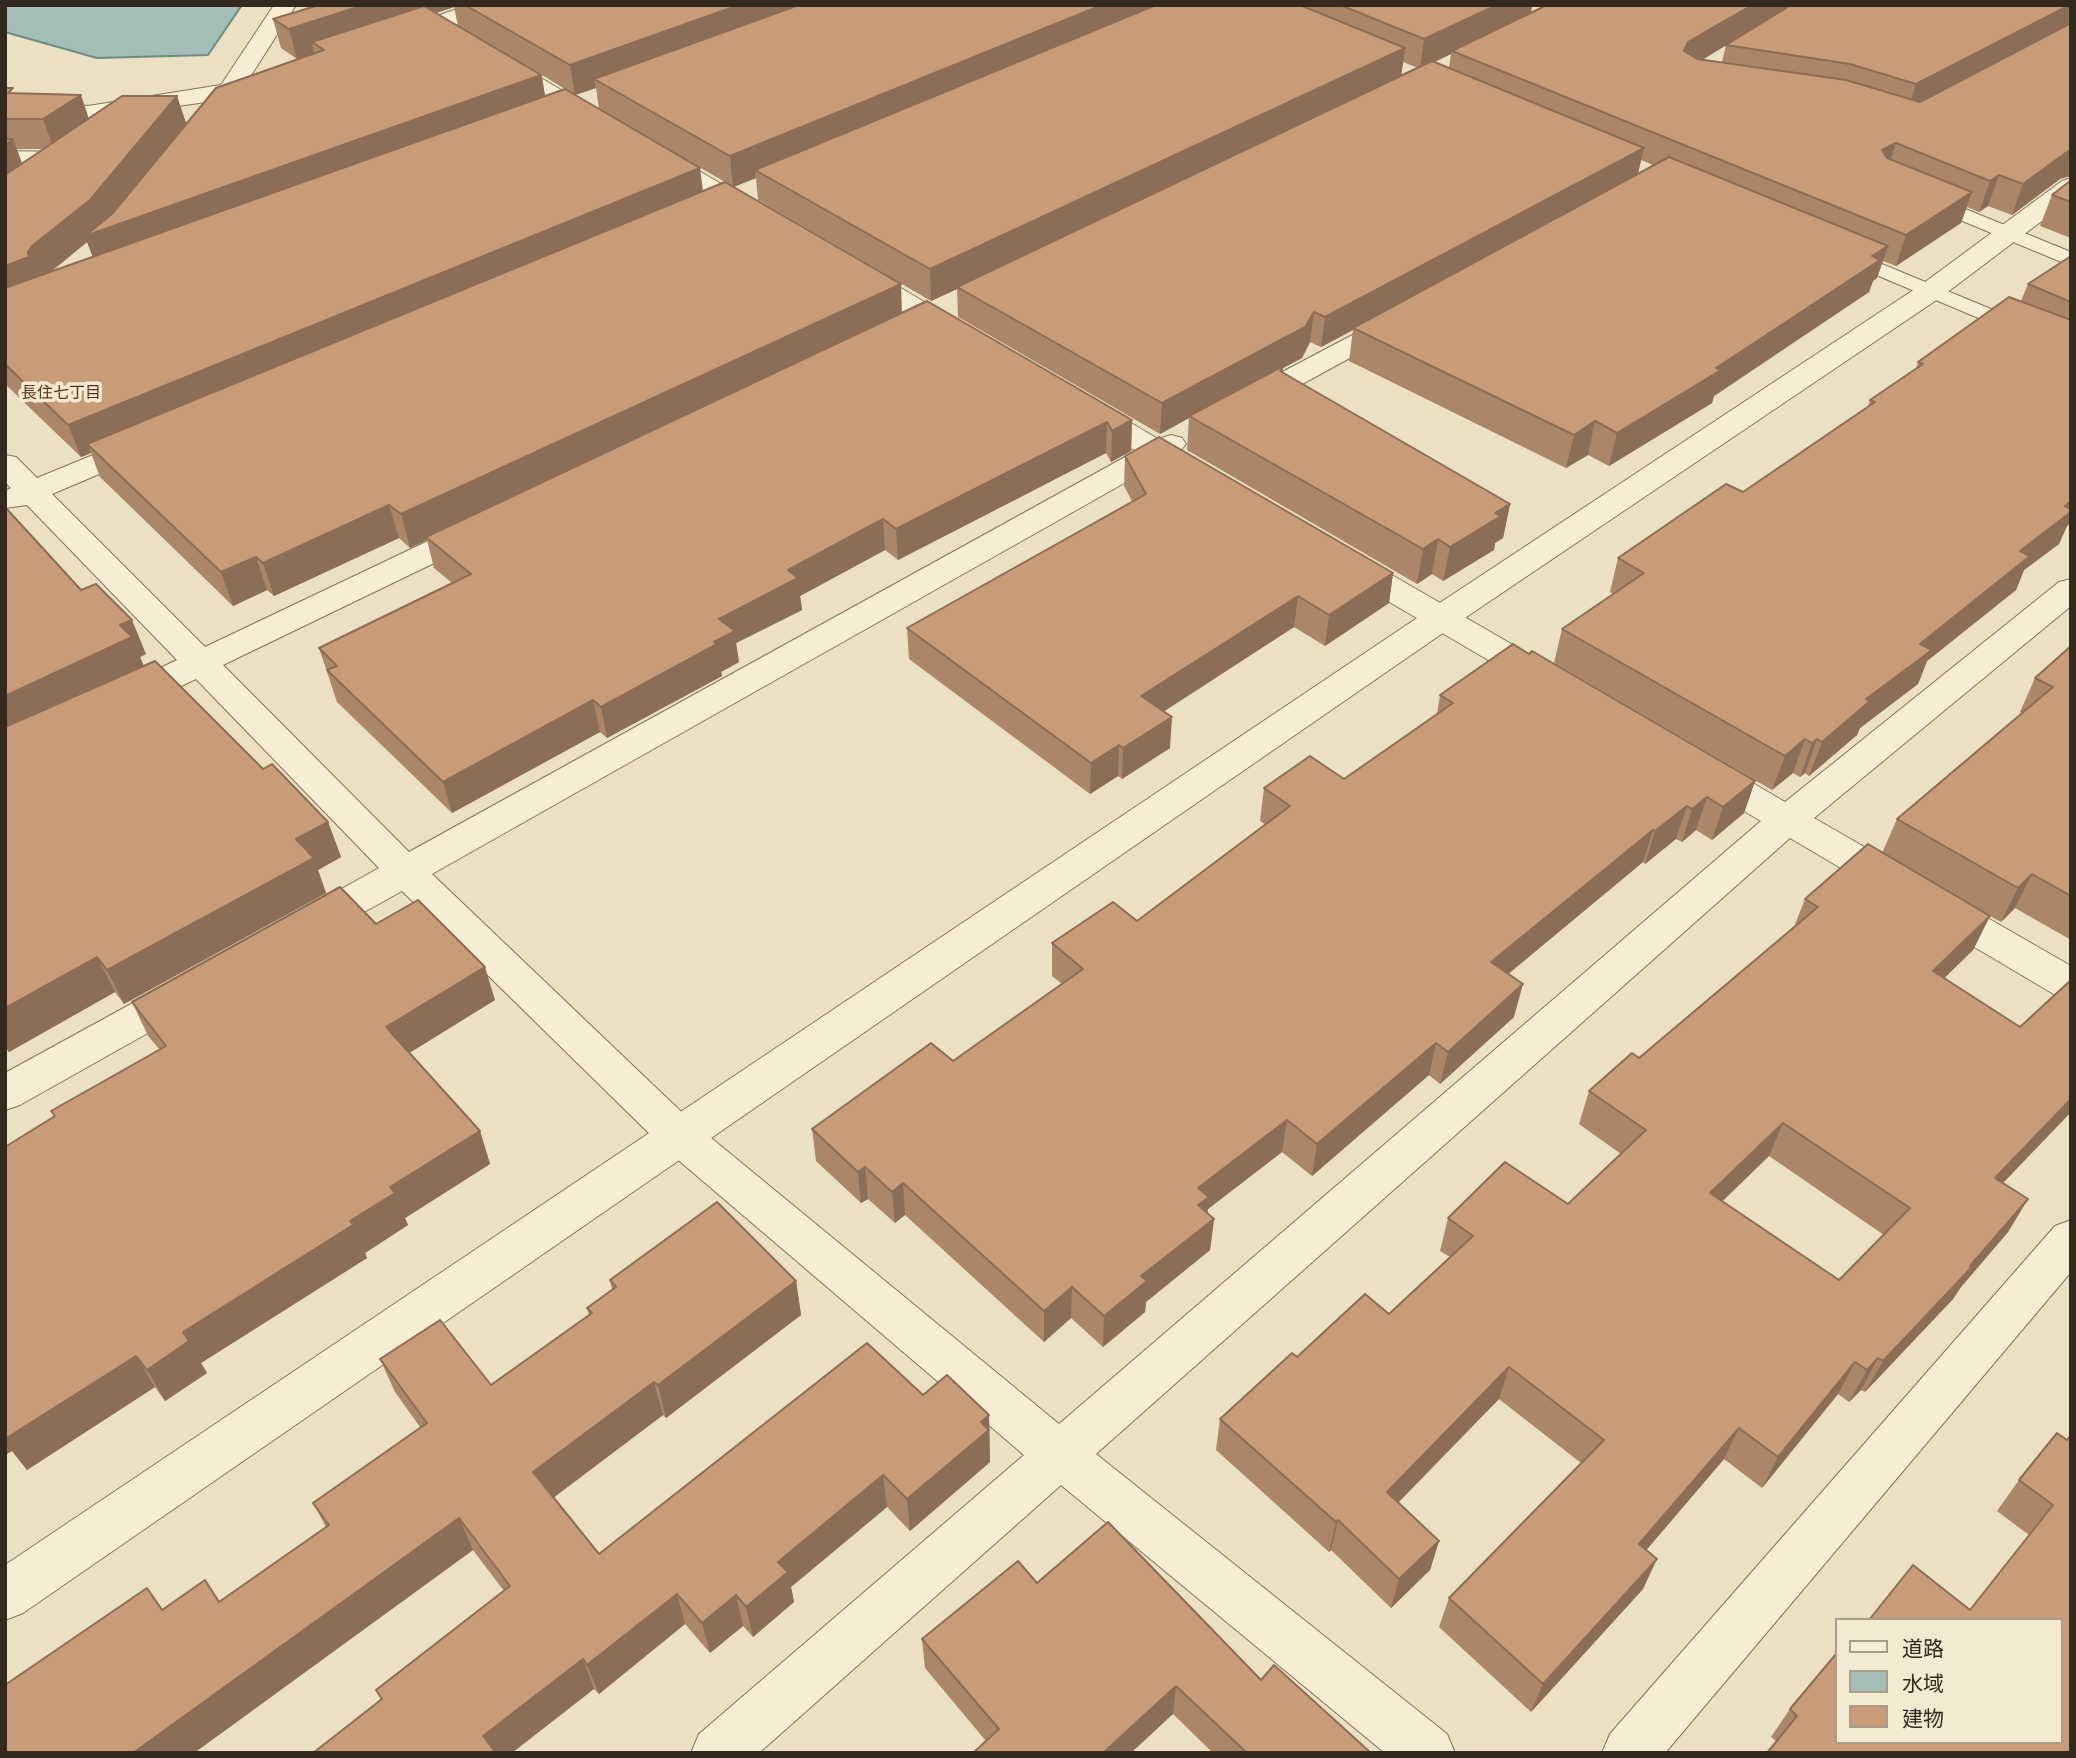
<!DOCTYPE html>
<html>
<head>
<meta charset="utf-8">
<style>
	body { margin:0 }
	#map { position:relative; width:2076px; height:1758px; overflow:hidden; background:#ebe0c1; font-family:"Crimson Pro","Noto Sans JP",serif }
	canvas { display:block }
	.frame { position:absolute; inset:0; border:7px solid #34291d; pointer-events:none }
	.legend { position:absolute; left:1835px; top:1618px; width:228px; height:126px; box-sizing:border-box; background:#f3ead1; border:2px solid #a79d89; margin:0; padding:9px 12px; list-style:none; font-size:21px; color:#34291d }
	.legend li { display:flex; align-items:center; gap:14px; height:35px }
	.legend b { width:35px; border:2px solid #a79d89 }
</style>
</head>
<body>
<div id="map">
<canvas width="2076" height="1758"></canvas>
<div class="frame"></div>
<ul class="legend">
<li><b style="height:9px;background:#f7edd4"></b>道路</li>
<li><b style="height:19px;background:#a4beb7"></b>水域</li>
<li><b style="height:19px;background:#c89c79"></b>建物</li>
</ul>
</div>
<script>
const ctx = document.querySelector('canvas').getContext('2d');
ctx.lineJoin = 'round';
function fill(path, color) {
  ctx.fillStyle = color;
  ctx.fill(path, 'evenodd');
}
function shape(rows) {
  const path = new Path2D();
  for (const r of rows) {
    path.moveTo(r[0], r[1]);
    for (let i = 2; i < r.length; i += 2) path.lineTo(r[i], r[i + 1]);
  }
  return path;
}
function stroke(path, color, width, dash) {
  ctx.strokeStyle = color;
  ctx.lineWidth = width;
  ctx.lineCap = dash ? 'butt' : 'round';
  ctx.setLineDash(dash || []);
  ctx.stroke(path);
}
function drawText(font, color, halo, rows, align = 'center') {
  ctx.font = font + ' "Crimson Pro","Noto Sans JP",serif';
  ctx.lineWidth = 7;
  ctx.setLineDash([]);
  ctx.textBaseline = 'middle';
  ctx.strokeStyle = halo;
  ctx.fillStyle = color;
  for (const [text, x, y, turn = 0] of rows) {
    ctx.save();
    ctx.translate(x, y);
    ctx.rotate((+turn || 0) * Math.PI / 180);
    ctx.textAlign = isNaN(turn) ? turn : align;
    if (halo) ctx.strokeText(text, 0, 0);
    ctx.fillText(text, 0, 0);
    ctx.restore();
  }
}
const water = shape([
	[5,5,242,5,208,55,97,58,5,32,5,5]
]);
const service = shape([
	[1926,193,2071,252,2071,266,1919,203,1916,199,1926,193],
	[1843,248,2071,342,2071,357,1836,258,1833,254,1843,248]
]);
const minor = shape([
	[274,5,296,5,250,77,262,74,270,76,274,81,270,86,238,97,233,104,224,106,213,101,150,110,128,121,117,116,88,120,5,110,5,96,88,106,221,85,274,5],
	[469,5,503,5,500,10,452,26,604,115,607,120,604,125,586,125,422,25,425,20,469,5],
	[656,148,665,151,764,209,768,215,764,221,755,223,746,221,647,161,643,156,647,151,656,148],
	[5,151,61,152,70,155,74,160,70,165,61,168,5,167,5,151],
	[855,265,865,267,967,327,971,333,967,339,957,342,947,339,845,279,841,273,845,267,855,265],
	[1396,312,1406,315,1410,321,1406,327,1257,409,1246,412,1235,409,1231,403,1235,397,1396,312],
	[1088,401,1099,404,1158,439,1171,435,1182,438,1186,444,1180,451,1204,465,1209,472,1204,479,1193,481,1158,464,432,874,693,1123,1059,1424,1761,821,1691,780,1686,771,1691,762,1704,759,1717,762,1785,802,2059,582,2071,579,2071,606,1814,818,2071,966,2071,1000,2057,996,1790,838,1096,1454,1447,1734,1455,1753,1385,1753,1061,1485,759,1753,691,1753,699,1734,1024,1455,663,1147,402,891,321,936,307,940,293,936,287,926,293,916,379,868,196,679,136,707,124,711,112,707,106,699,112,691,177,660,27,505,5,508,5,491,11,488,5,482,5,455,16,457,37,478,132,439,143,436,154,439,158,445,154,451,52,494,205,647,466,523,477,520,488,523,493,530,488,537,223,665,409,852,1136,451,1077,416,1073,410,1077,404,1088,401],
	[1347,553,1359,556,1558,671,1563,679,1558,687,1546,690,1534,687,1335,570,1331,563,1335,556,1347,553],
	[187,977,201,981,207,992,201,1003,20,1105,5,1110,5,1073,173,981,187,977],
	[2071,1220,2071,1272,1665,1753,1602,1753,1610,1734,2055,1226,2071,1220]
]);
const tertiary = shape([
	[2071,178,2071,199,1941,297,1453,626,23,1613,5,1620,5,1565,1429,610,1921,285,2062,181,2071,178]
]);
const wall = shape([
	[319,5,1532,5,1531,13,2071,5,2060,179,2012,215,1988,206,1979,212,1967,207,1961,223,1896,266,1883,261,1877,278,1873,281,1869,292,1714,396,1712,403,1609,466,1588,455,1566,468,1349,361,1353,330,1321,347,1310,342,1302,358,1283,368,1282,372,1510,504,1503,538,1495,543,1494,550,1443,581,1432,574,1417,584,1187,450,1189,418,1160,434,958,317,957,289,931,301,758,200,756,178,734,187,902,313,1132,420,1131,451,1111,462,1106,453,898,560,885,550,800,596,802,610,736,643,739,662,721,672,722,676,607,738,600,732,452,813,337,702,319,648,452,583,434,568,427,540,410,548,399,538,274,596,267,590,233,606,100,477,91,453,81,457,5,384,5,88,15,94,89,118,177,96,186,124,314,54,297,59,281,48,273,19],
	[454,7,458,26,436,13],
	[1726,45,1722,62,1702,60],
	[1451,54,1449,68,1434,62],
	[1403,62,1418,68,1401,76],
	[542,75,575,95,596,88,599,109,725,182,703,191,545,96],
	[17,149,43,149,22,163],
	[1641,160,1653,165,1638,174],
	[87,242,93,257,50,273],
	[2071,182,2071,238,2040,226,2052,195],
	[2071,256,2071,523,2067,526,2059,544,2024,570,2016,590,1927,661,1918,684,1860,728,1857,735,1809,776,1805,773,1800,777,1793,773,1772,790,1554,663,1562,629,1613,594,1610,592,1618,558,1743,492,1868,407,1870,400,1916,369,1918,362,2021,301,2028,284],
	[1125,456,1393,573,1389,603,1325,646,1294,627,1164,711,1170,748,1122,779,1118,776,1090,794,909,659,907,628,1132,501,1124,486],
	[5,507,81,590,146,654,140,657,144,666,263,769,328,822,341,857,318,870,326,893,124,1004,115,992,9,1052,5,1047],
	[2071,646,2071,940,2015,908,2001,922,1990,916,1973,950,1944,978,2020,1027,2071,980,2071,1112,2003,1183,2028,1199,2008,1232,1961,1287,1953,1299,1865,1392,1861,1390,1849,1402,1838,1394,1762,1488,1724,1459,1646,1550,1643,1589,1531,1712,1439,1627,1449,1598,1581,1463,1499,1399,1398,1503,1439,1541,1430,1570,1391,1608,1331,1550,1329,1552,1216,1450,1220,1419,1297,1357,1389,1314,1450,1257,1440,1251,1448,1218,1568,1204,1621,1154,1579,1124,1589,1091,1639,1058,1794,927,1805,899,1882,853,1897,819,2022,713,2020,712,2035,678],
	[1769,1156,1884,1235,1839,1280,1722,1201],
	[1440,695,1755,781,1744,813,1712,840,1696,830,1682,842,1676,839,1645,864,1643,862,1508,974,1514,1017,1440,1084,1429,1075,1312,1176,1282,1152,1208,1209,1207,1213,1214,1219,1210,1250,1146,1302,1145,1312,1103,1347,1071,1318,1044,1342,905,1215,895,1223,868,1199,861,1203,816,1161,812,1129,953,1061,1062,984,1052,976,1052,943,1137,921,1266,825,1260,821,1264,788,1344,779,1437,714],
	[376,924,495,1000,409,1053,480,1131,490,1164,405,1218,408,1225,365,1253,367,1258,201,1363,207,1373,165,1401,155,1387,27,1470,12,1451,5,1455,5,1147,55,1117,51,1111,160,1050,148,1036,132,1002],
	[610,1280,796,1281,801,1315,666,1418,663,1415,553,1498,599,1554,923,1395,989,1415,990,1462,910,1531,887,1507,791,1587,794,1602,753,1637,743,1626,710,1653,685,1624,599,1694,594,1689,381,1700,376,1690,504,1591,473,1550,194,1753,147,1588,163,1610,219,1602,326,1527,313,1503,420,1427,395,1392,380,1359,491,1385,589,1315,587,1308,612,1289],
	[2067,1440,2071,1753,1776,1741,1771,1737,1790,1709,1836,1742,1970,1610,2029,1535,1997,1511,2019,1480],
	[1037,1583,1261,1680,1371,1753,1213,1753,1173,1714,986,1741,925,1668,922,1639]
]);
const shadedWall = shape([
	[364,5,454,5,454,7,324,50,312,42,314,53,297,59,289,29],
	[739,5,822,5,594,79,596,88,575,95,570,65],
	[1102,5,1171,5,755,170,756,178,733,187,730,156],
	[1497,5,1532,5,1530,17,1452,51,1451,54,1420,69,1424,39],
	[1752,5,1793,5,1682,72,1684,51,1688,42],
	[2071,5,2071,26,1907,114,1916,84],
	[1405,48,1401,78,957,287,957,289,931,301,930,269],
	[541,75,547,105,97,268,87,242,44,277,5,302,5,266,28,252,32,246,177,96,187,126],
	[81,95,91,125,54,149,43,119],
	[13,139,24,170,5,184,5,145],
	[1896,143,1886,174,1882,150],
	[1644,148,1637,177,1353,328,1353,330,1321,347,1325,317],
	[2071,149,2071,176,2060,179,2012,215,2023,184],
	[700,168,704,199,87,444,91,453,81,457,68,425],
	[1999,175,1988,206,1979,212,1990,181],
	[1972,192,1961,223,1896,266,1906,235],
	[1888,246,1877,278,1873,281,1869,292,1714,396,1712,403,1609,466,1617,433,1716,368],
	[901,284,902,316,426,537,427,540,410,548,401,514],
	[1314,312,1310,342,1302,358,1283,368,1280,399,1189,416,1189,418,1160,434,1162,403],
	[1132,420,1131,451,1111,462,1112,431],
	[1595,421,1588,455,1566,468,1574,435],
	[1107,422,1106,453,898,560,896,529],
	[2071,501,2071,523,2067,526,2059,544,2024,570,2016,590,1927,661,1918,684,1860,728,1857,735,1809,776,1822,742,1866,699,1920,644,2020,551],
	[1510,504,1503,538,1495,543,1494,550,1443,581,1450,547,1495,513],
	[389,505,399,538,274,596,263,563],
	[883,519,885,550,800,596,802,610,736,643,739,662,721,672,722,676,607,738,601,707,714,642,719,619,788,570],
	[1438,539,1432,574,1417,584,1423,549],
	[256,557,267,590,233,606,221,572],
	[1393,573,1389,603,1325,646,1329,615],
	[1298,596,1294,627,1140,727,1141,696],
	[132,620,146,654,140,657,146,672,5,739,5,696,120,625],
	[593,700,600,732,452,813,443,782],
	[1172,717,1170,748,1122,779,1123,748],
	[1805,739,1793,773,1772,790,1785,756],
	[1817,739,1805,773,1800,777,1812,743],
	[1119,745,1118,776,1090,794,1091,763],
	[1755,781,1744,813,1712,840,1723,807],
	[1707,797,1696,830,1682,842,1692,809],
	[1687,806,1676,839,1645,864,1655,831],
	[328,822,341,857,318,870,326,893,124,1004,107,970,296,839],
	[1653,830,1643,862,1483,995,1491,962],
	[2032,874,2015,908,2001,922,2018,888],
	[1990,916,1973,950,1917,1005,1933,971],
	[97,957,115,992,9,1052,5,1046,5,1008],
	[485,967,495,1000,398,1060,386,1027],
	[1523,984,1514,1017,1440,1084,1448,1052],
	[1436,1043,1429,1075,1312,1176,1317,1144],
	[2071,1099,2071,1112,1976,1211,1995,1178],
	[1287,1120,1282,1152,1208,1209,1206,1225,1214,1219,1210,1250,1146,1302,1145,1312,1103,1347,1104,1316,1141,1276,1198,1188],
	[1783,1123,1769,1156,1697,1226,1710,1193],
	[480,1131,490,1164,405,1218,408,1225,365,1253,367,1258,201,1363,207,1373,165,1401,147,1370,183,1332,350,1221,390,1187],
	[865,1167,868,1199,861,1203,858,1172],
	[903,1183,905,1215,895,1223,892,1192],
	[2028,1199,2008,1232,1961,1287,1953,1299,1865,1392,1883,1361,1970,1266],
	[796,1281,801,1315,666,1418,658,1385],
	[1072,1287,1071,1318,1044,1342,1044,1311],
	[136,1356,155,1387,27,1470,12,1451,5,1455,5,1439],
	[1878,1358,1861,1390,1849,1402,1867,1370],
	[1855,1362,1838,1394,1762,1488,1778,1457],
	[1509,1367,1499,1399,1379,1522,1387,1492],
	[654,1382,663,1415,545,1504,533,1472],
	[989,1415,990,1462,910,1531,907,1499],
	[1739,1428,1724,1459,1626,1574,1639,1544],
	[883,1475,887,1507,791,1587,794,1602,753,1637,746,1607,778,1562],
	[459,1518,473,1550,194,1753,133,1753],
	[1338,1520,1331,1550,1329,1552,1336,1522],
	[1439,1541,1430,1570,1391,1608,1399,1579],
	[1657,1559,1643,1589,1531,1712,1543,1684],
	[677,1594,685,1624,599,1694,587,1665],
	[736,1595,743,1626,710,1653,702,1623],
	[583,1659,594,1689,512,1753,492,1753,483,1736],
	[1176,1686,1173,1714,1131,1753,1103,1753]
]);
const building = shape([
	[319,5,364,5,289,29,273,19,319,5],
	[465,5,739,5,570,65,465,5],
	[799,5,1102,5,730,156,594,79,799,5],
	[1156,5,1300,5,1405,48,930,269,755,170,1156,5],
	[1340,5,1497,5,1424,39,1340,5],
	[1547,5,1752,5,1688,42,1684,51,1697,59,1846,80,1920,102,2071,23,2071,149,2023,184,1999,175,1990,181,1896,143,1882,150,1887,158,1972,192,1906,235,1452,51,1547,5],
	[1791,5,2070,5,1916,84,1850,64,1726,45,1791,5],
	[424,6,541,75,85,236,112,214,216,88,324,50,312,42,424,6],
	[1432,61,1644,148,1325,317,1314,312,1305,327,1162,403,957,287,1432,61],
	[5,88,13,88,8,93,81,95,43,119,5,119,5,88],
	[565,89,700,168,68,425,5,364,5,288,565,89],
	[122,96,177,96,90,200,32,246,28,252,29,257,5,266,5,175,122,96],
	[5,139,13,139,5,145,5,139],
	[1669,157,1888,246,1872,256,1880,260,1716,368,1721,370,1617,433,1595,421,1574,435,1353,328,1669,157],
	[2070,181,2071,182,2071,202,2052,195,2070,181],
	[725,182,901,284,401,514,389,505,263,563,256,557,221,572,87,444,725,182],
	[2071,256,2071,302,2028,284,2071,256],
	[2009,297,2071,320,2071,501,2065,506,2071,509,2071,512,2020,551,2030,556,1920,644,1932,650,1866,699,1870,701,1822,742,1817,739,1812,743,1805,739,1785,756,1562,629,1644,573,1618,558,1726,484,1743,492,1875,402,1870,400,1923,364,1918,362,2009,297],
	[927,301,1132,420,1112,431,1107,422,896,529,883,519,788,570,798,578,719,619,735,631,714,642,717,644,601,707,593,700,443,782,327,670,337,666,319,648,471,574,426,537,927,301],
	[1283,366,1280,371,1510,504,1495,513,1501,516,1450,547,1438,539,1423,549,1189,416,1283,366],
	[1159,437,1393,573,1329,615,1298,596,1240,633,1141,696,1172,717,1123,748,1119,745,1091,763,907,628,1146,494,1125,456,1159,437],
	[5,507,81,590,96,584,132,620,120,625,132,637,5,696,5,507],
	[1513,644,1529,654,1532,651,1755,781,1723,807,1707,797,1692,809,1687,806,1655,831,1653,830,1491,962,1523,984,1448,1052,1436,1043,1317,1144,1287,1120,1198,1188,1209,1197,1198,1205,1214,1219,1141,1276,1147,1281,1104,1316,1072,1287,1044,1311,903,1183,892,1192,865,1167,858,1172,812,1129,931,1043,953,1061,1083,969,1052,943,1113,902,1137,921,1290,806,1264,788,1310,756,1344,779,1453,703,1440,695,1513,644],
	[2071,646,2071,896,2032,874,2018,888,1897,819,2053,687,2035,678,2071,646],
	[155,661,263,769,272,764,328,822,296,839,314,858,107,970,97,957,5,1008,5,727,155,661],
	[1868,844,1990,916,1933,971,2020,1027,2071,980,2071,1099,1995,1178,2028,1199,1970,1266,1972,1267,1883,1361,1878,1358,1867,1370,1855,1362,1778,1457,1739,1428,1639,1544,1657,1559,1543,1684,1449,1598,1604,1440,1509,1367,1387,1492,1439,1541,1399,1579,1338,1520,1336,1522,1220,1419,1292,1353,1297,1357,1365,1294,1389,1314,1473,1236,1448,1218,1505,1162,1568,1204,1646,1130,1589,1091,1632,1053,1639,1058,1818,907,1805,899,1868,844],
	[1783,1123,1910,1208,1839,1280,1710,1193,1783,1123],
	[340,887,376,924,418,900,485,967,386,1027,480,1131,390,1187,395,1193,350,1221,353,1225,183,1332,189,1341,147,1370,136,1356,5,1439,5,1147,55,1116,51,1111,166,1046,132,1002,340,887],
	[717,1202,796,1281,658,1385,654,1382,533,1472,599,1554,867,1343,923,1395,947,1375,989,1415,981,1422,989,1430,907,1499,883,1475,778,1562,788,1572,746,1607,736,1595,702,1623,677,1594,587,1665,583,1659,483,1736,496,1753,313,1753,382,1699,376,1690,510,1586,459,1518,133,1753,5,1753,5,1685,147,1588,162,1610,205,1580,219,1602,329,1525,313,1503,427,1423,380,1359,440,1320,491,1385,592,1313,587,1308,616,1287,610,1280,717,1202],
	[2057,1433,2067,1440,2071,1435,2071,1753,1767,1753,1797,1716,1790,1709,1836,1654,1836,1742,2060,1742,2060,1620,1869,1620,1913,1565,1970,1610,2053,1505,2019,1480,2057,1433],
	[1108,1522,1261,1680,1274,1665,1371,1753,1247,1753,1176,1686,1103,1753,973,1753,999,1729,922,1639,1018,1561,1037,1583,1108,1522]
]);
const farNeighbourhoodnames = [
	["長住七丁目",61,393]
];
fill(water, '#a4beb7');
stroke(water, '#6b8b84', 2);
stroke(service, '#84725a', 2);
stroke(minor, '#84725a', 2);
stroke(tertiary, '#84725a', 2);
fill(service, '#f7edd4');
fill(minor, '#f7edd4');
fill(tertiary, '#f7edd4');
fill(wall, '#ac8668');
fill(shadedWall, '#8c6d55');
fill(building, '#c89c79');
stroke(building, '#8c6d55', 2);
drawText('16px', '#5f2e1f', '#f3ead1', farNeighbourhoodnames);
</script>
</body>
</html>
